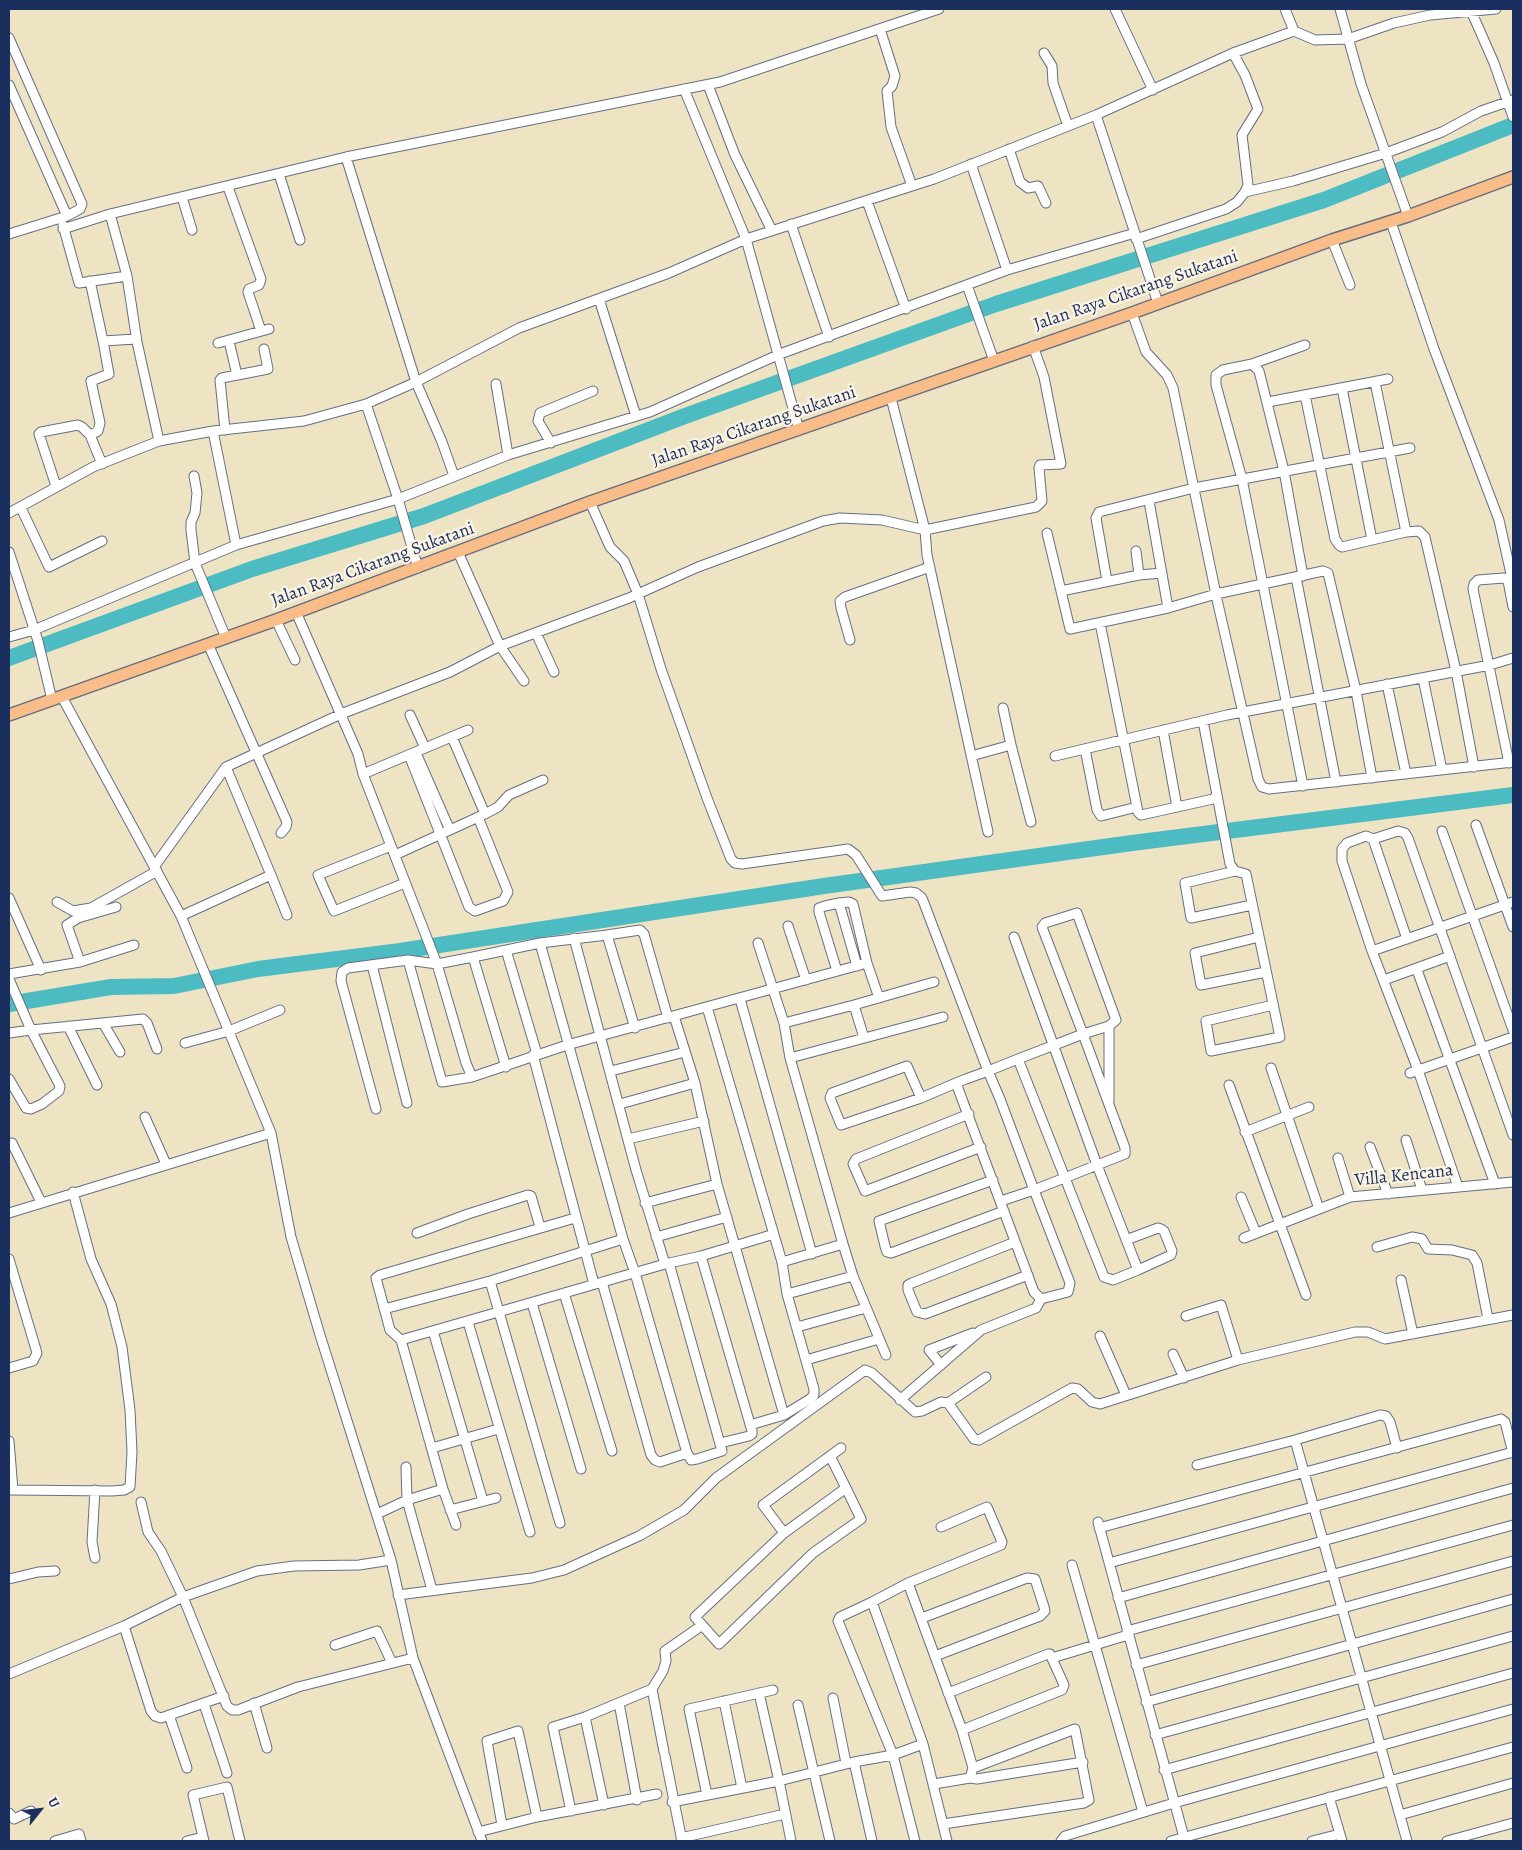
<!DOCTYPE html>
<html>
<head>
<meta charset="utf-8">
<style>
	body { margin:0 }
	#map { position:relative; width:1522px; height:1850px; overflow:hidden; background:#eee4c4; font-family:Alegreya,serif }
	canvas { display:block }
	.frame { position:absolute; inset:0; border:10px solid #1b2f5e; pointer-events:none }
	.north { position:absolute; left:15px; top:1785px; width:50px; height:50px; -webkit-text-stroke:4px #fcf5e5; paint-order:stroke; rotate:61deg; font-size:14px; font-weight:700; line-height:20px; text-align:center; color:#1b2f5e }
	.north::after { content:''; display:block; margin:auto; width:18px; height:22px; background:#1b2f5e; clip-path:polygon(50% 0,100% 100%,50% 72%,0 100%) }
</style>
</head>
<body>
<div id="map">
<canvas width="1522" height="1850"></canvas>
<div class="frame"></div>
<div class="north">U</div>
</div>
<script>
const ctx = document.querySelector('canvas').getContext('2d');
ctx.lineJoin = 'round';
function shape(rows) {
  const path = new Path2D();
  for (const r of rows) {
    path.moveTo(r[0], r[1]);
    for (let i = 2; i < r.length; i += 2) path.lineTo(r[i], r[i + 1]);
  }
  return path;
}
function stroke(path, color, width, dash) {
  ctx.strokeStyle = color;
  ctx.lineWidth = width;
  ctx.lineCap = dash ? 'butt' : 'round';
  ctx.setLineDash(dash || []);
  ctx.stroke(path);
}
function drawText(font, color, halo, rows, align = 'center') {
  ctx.font = font + ' Alegreya,serif';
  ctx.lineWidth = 4.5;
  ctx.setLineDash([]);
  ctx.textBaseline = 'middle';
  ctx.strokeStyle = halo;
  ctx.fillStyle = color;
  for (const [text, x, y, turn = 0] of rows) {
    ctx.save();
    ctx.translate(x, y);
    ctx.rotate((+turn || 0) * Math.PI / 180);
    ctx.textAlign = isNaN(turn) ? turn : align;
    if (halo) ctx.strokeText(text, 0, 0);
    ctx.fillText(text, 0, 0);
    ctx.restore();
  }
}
const river = shape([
	[9,658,252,569,424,516,685,416,996,304,1324,200,1513,125],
	[9,1004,111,987,174,986,258,969,400,951,824,886,1132,843,1513,795]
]);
const minor = shape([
	[1115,9,1153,90],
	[1285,9,1294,31],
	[1340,9,1361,84,1408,216],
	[1472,13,1494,63,1513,117],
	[880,29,895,76,892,86,887,91,891,127,912,186],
	[9,38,82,204,80,209,67,216,9,234],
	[1044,53,1052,66,1053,83,1068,126],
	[9,85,67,216],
	[708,85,735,155,772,231],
	[684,89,746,239,799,430],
	[1096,115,1158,303],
	[1009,149,1020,182,1028,188,1038,186,1046,203],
	[346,157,416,382,442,442,454,476],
	[971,164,1007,270],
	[279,174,300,240],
	[228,187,261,279,259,285,249,289,248,292,261,331],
	[1245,192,1293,181,1386,153,1442,132,1481,111,1513,100],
	[182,197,192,230],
	[867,201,906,309],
	[110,214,127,276,137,342,159,441],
	[1391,222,1434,349,1499,520,1513,583],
	[791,224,829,337],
	[63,225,79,283,127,276],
	[63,229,110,214,346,157,720,82,939,9],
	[1136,239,1226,209,1237,202,1245,192,1248,185,1242,135,1258,109,1245,75,1233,53],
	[1332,240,1350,285],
	[90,281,103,341,136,339],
	[967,285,994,361],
	[599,299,636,416],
	[1132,313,1146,352,1167,375,1173,388,1218,604,1258,779,1262,787,1269,789,1513,762],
	[229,341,237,375],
	[218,343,269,329],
	[1252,364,1305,345],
	[1375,382,1406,532],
	[496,384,508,455],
	[1342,388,1372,540],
	[1305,395,1335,539,1339,545,1342,547,1406,532,1419,531,1425,537,1456,671,1474,767],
	[891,398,925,530,927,555,988,832],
	[1268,402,1388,379],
	[366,404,398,499,418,568],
	[225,430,220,380,222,378,268,369,264,349],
	[213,431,236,545],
	[90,435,98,431,100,423,91,381,109,374,103,341],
	[551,443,538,421,540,413,593,391],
	[194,476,197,493,195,513,191,522,191,530,195,563,226,638],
	[56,486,39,434,41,432,78,425,82,427,90,435,102,464],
	[1149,501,1168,608],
	[590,502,610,547,624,561,638,594,661,669,707,798,731,859,735,863,742,864,848,849,856,855,882,896,910,892,916,893,922,898,988,1071,1000,1099,1034,1190,1070,1283,1068,1292,1041,1299,1034,1292,956,1083,966,1079,988,1071,1018,1059,1083,1034,1125,1148,1125,1154,1034,1190,1001,1201],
	[21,508,49,567,102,541],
	[9,513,93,467,159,441,213,431,304,421,366,404,416,382,519,328,669,273,746,239,934,179,1096,115,1233,53,1294,31,1315,40,1348,39,1394,23,1430,15,1496,9],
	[1047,533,1061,591],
	[1136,551,1139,575],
	[9,552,38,641,52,700],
	[458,552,500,646,524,681],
	[1162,573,1139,575,1061,591,1070,629,1168,608,1216,594,1323,571,1328,573,1356,691,1372,778],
	[1296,577,1336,782],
	[1107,581,1096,518,1099,512,1194,488,1410,448],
	[296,612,358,754,363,774,437,964,466,1063,472,1077,567,1045,867,963],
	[276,620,295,660],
	[1100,623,1138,812,1141,815,1213,799,1217,795,1203,721],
	[536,633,554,672],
	[9,637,34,630,236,545,398,499,508,455,650,412,780,354,1007,270,1135,233],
	[850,640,841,608,840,601,845,597,930,567],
	[208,644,287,822,286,827,281,833],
	[1423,678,1442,770],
	[1387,684,1406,774],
	[62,697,181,916,271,1133,291,1237,320,1335,391,1560,413,1658,482,1841],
	[1003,708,1011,745],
	[410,715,425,748],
	[1163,730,1177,807],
	[452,737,485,814],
	[1085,749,1097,810,1101,816,1137,807],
	[416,753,449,828],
	[409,755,469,907,475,911,503,901,508,892,478,817],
	[971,756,1011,745,1031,822],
	[1055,756,1227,715,1490,665,1513,658],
	[1509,763,1473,589,1474,584,1478,580,1504,578,1508,581,1513,607],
	[226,767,271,875],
	[363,774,468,730],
	[1303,786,1242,479,1216,385,1216,375,1223,370,1252,364,1259,371,1284,471,1303,576],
	[1217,795,1230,864,1235,871,1246,874,1280,1037,1211,1051,1206,1021,1273,1005],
	[1476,825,1513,927],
	[1442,831,1513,1030],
	[1373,839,1398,831,1405,833,1408,838,1513,1135],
	[391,846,318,875,334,911,405,883],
	[395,855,485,814,498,807,509,795,543,780],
	[154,867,226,767,341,714,450,672,500,646,629,598,698,567,823,521,840,518,882,520,925,530,1036,507,1042,501,1039,468,1040,465,1061,464,1044,377,1033,346],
	[1235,871,1185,883,1191,918,1252,905],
	[9,898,41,970],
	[57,902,73,911,91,908,157,871],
	[839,903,849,902,853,904,867,963,879,998],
	[1077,913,1116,1020,1109,1026,1083,1034,1042,927,1045,923,1077,913],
	[181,916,271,875,287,915],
	[788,926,806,980],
	[607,935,640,930,644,934,668,1018],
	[1014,937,1097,1165,1138,1270,1171,1255,1172,1251,1164,1231,1161,1229,1158,1228,1126,1240],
	[1259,937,1195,953,1201,985,1266,972],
	[574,938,636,1170,665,1264],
	[1407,939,1373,839,1366,836,1347,843,1342,849,1342,861,1372,951,1418,1070,1458,1187],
	[540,943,623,1239,635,1273,687,1453,691,1460,697,1459,722,1451,669,1263],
	[758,943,784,1023,790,1058,843,1244,782,1262],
	[506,950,537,1054],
	[1372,951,1513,902],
	[408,960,442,1082,472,1077],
	[80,962,67,925,78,918,116,907],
	[372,965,407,1103],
	[1417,970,1495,1184],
	[837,971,819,912,819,908,825,906,839,903,857,966],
	[9,974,80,962,134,945],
	[9,979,31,1030,9,1033],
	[1384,980,1450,956],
	[740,999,812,1254],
	[707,1007,782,1262,787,1294,814,1389,814,1395,810,1399,784,1415],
	[674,1016,695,1083,717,1184,784,1415,750,1425],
	[103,1023,120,1052],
	[784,1023,854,1005],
	[68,1026,97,1085],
	[1109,1026,1109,1101],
	[864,1038,854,1005,934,982],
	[185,1043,229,1031,280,1010],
	[533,1055,594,1284],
	[790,1058,943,1017],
	[1018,1059,1104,1277,1113,1280,1138,1270],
	[506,1067,473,957,540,943,607,935,635,1028],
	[1271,1068,1319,1209],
	[611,1071,685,1052],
	[1410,1073,1513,1037],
	[9,1079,26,1108,31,1109,42,1104,59,1091,60,1086,31,1030,143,1019,147,1023,157,1049],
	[1229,1085,1306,1295],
	[921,1098,907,1066,832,1093,830,1098,841,1125,921,1098,956,1083],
	[620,1104,695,1083],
	[376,1109,341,981,342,972,348,968,408,960,437,964,473,957],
	[969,1114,856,1159,853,1164,865,1191,981,1147],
	[145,1117,166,1164],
	[1245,1132,1309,1107],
	[628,1139,704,1121],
	[1406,1140,1422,1190],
	[12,1143,41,1202],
	[1370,1147,1388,1194],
	[1338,1158,1350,1197],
	[993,1180,879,1221,885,1246,887,1252,891,1253,1004,1211],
	[1241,1197,1256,1233],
	[645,1203,717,1184],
	[9,1213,271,1133],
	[417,1233,468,1214,528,1195,531,1196,540,1227],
	[656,1237,727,1217],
	[1244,1238,1350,1197,1513,1182],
	[1015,1242,912,1283,908,1285,908,1290,917,1312,925,1314,1028,1275],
	[843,1244,853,1276,886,1355],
	[1377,1247,1412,1237,1422,1239,1428,1249,1452,1250,1472,1255,1477,1263,1488,1319],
	[701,1256,752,1431,752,1434,749,1436,720,1443],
	[9,1259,37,1353,33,1361,9,1368],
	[1401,1280,1413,1334],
	[602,1282,651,1455,655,1460,660,1462,687,1453],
	[564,1293,612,1451],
	[787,1294,853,1276],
	[532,1303,581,1469],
	[384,1309,490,1281],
	[1186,1316,1221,1305,1238,1360],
	[468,1322,530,1532],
	[797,1327,866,1308],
	[433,1331,483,1501],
	[1100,1336,1126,1395],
	[401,1340,390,1330,376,1278,380,1275,575,1218],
	[1173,1354,1184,1378],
	[806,1360,879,1339],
	[941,1365,929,1350,973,1333],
	[900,1400,981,1330,1036,1308,1041,1299],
	[948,1403,986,1377],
	[1295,1440,1407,1841],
	[9,1441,13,1490,9,1490],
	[432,1448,498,1429],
	[830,1456,846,1488,861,1519,813,1553,719,1644,695,1617,784,1533,846,1488],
	[1197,1465,1295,1440,1380,1415,1386,1416,1390,1422,1397,1448],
	[406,1467,407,1500,432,1590],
	[13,1490,112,1491,124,1490,130,1487,132,1452,130,1410,122,1347,111,1304,91,1259,73,1192],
	[95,1490,92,1542,95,1558],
	[141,1502,148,1532,161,1551,183,1597,227,1706,232,1710,238,1710,298,1687,413,1658],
	[450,1510,496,1498],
	[377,1514,407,1500,443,1489],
	[1098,1522,1185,1841],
	[560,1523,490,1281,623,1239],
	[456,1525,443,1489,401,1340,665,1264,701,1256,771,1235,772,1233],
	[941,1527,987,1507,1002,1542,1001,1545,908,1583,872,1602,923,1744,947,1841],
	[1099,1528,1501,1419,1505,1422,1513,1453],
	[784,1533,763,1505,841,1448],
	[1109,1563,1513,1452],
	[1072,1565,1143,1812],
	[9,1579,38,1572,55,1571],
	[908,1583,962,1730,973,1768,970,1778,934,1784],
	[398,1595,532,1578,564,1570,639,1536,684,1510,716,1478,865,1370,872,1373,915,1412,922,1411,941,1402,948,1403,974,1439,979,1440,1072,1388,1078,1389,1092,1402,1100,1404,1238,1360,1355,1332,1368,1332,1385,1339,1513,1315],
	[1118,1598,1513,1488],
	[872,1602,840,1617,838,1621,893,1755,923,1744],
	[922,1618,1027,1578,1035,1579,1044,1607,1045,1611,1040,1616,935,1656],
	[124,1626,151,1711,155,1716,161,1718,224,1696],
	[1127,1631,1513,1525],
	[335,1645,377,1631,392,1663],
	[1052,1658,1128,1635],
	[1136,1665,1513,1561],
	[9,1674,124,1626,183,1597,257,1571,294,1566,359,1565,391,1560],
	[652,1689,663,1671,666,1661,665,1651,701,1626],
	[948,1693,1048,1654,1050,1654,1064,1685,1062,1690,962,1730],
	[833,1698,846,1763],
	[724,1701,742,1788],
	[1146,1702,1513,1599],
	[254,1703,267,1748],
	[619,1703,637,1800],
	[204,1704,227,1773],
	[798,1705,830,1841],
	[169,1715,187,1768],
	[585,1717,604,1805],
	[1155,1735,1513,1636],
	[665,1756,682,1841],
	[854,1762,872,1841],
	[1164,1770,1513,1673],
	[970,1778,977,1779,1083,1762],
	[707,1795,689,1709,773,1690],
	[1329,1797,1342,1841],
	[672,1802,779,1781,759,1693],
	[571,1811,553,1727,585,1717,652,1689,664,1752],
	[9,1813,14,1819,31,1811],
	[1400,1815,1513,1783],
	[943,1824,1084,1803,1089,1800,1075,1729,973,1768],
	[502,1825,487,1741,518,1731,537,1817],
	[478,1832,537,1817,657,1794],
	[681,1838,785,1814],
	[55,1841,79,1834,81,1841],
	[187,1841,203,1837],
	[204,1841,193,1795,227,1787,240,1841],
	[791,1841,779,1781,854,1762,893,1755,915,1841],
	[1061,1841,1065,1836,1174,1803,1513,1709],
	[1171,1841,1513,1747],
	[1312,1841,1340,1834],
	[1447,1841,1513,1823]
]);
const major = shape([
	[9,715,276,620,590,502,1132,313,1332,240,1408,216,1513,177]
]);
const streetNames = [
	["Jalan Raya Cikarang Sukatani",1136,291,-19],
	["Jalan Raya Cikarang Sukatani",754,427,-19],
	["Jalan Raya Cikarang Sukatani",373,565,-20],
	["Villa Kencana",1404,1176,-6]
];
stroke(river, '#4dbcc2', 16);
stroke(minor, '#656e82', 11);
stroke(major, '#656e82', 14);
stroke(minor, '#fff', 9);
stroke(major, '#f8bd89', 11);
drawText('18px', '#1b2f5e', '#fcf5e5', streetNames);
</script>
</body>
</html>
